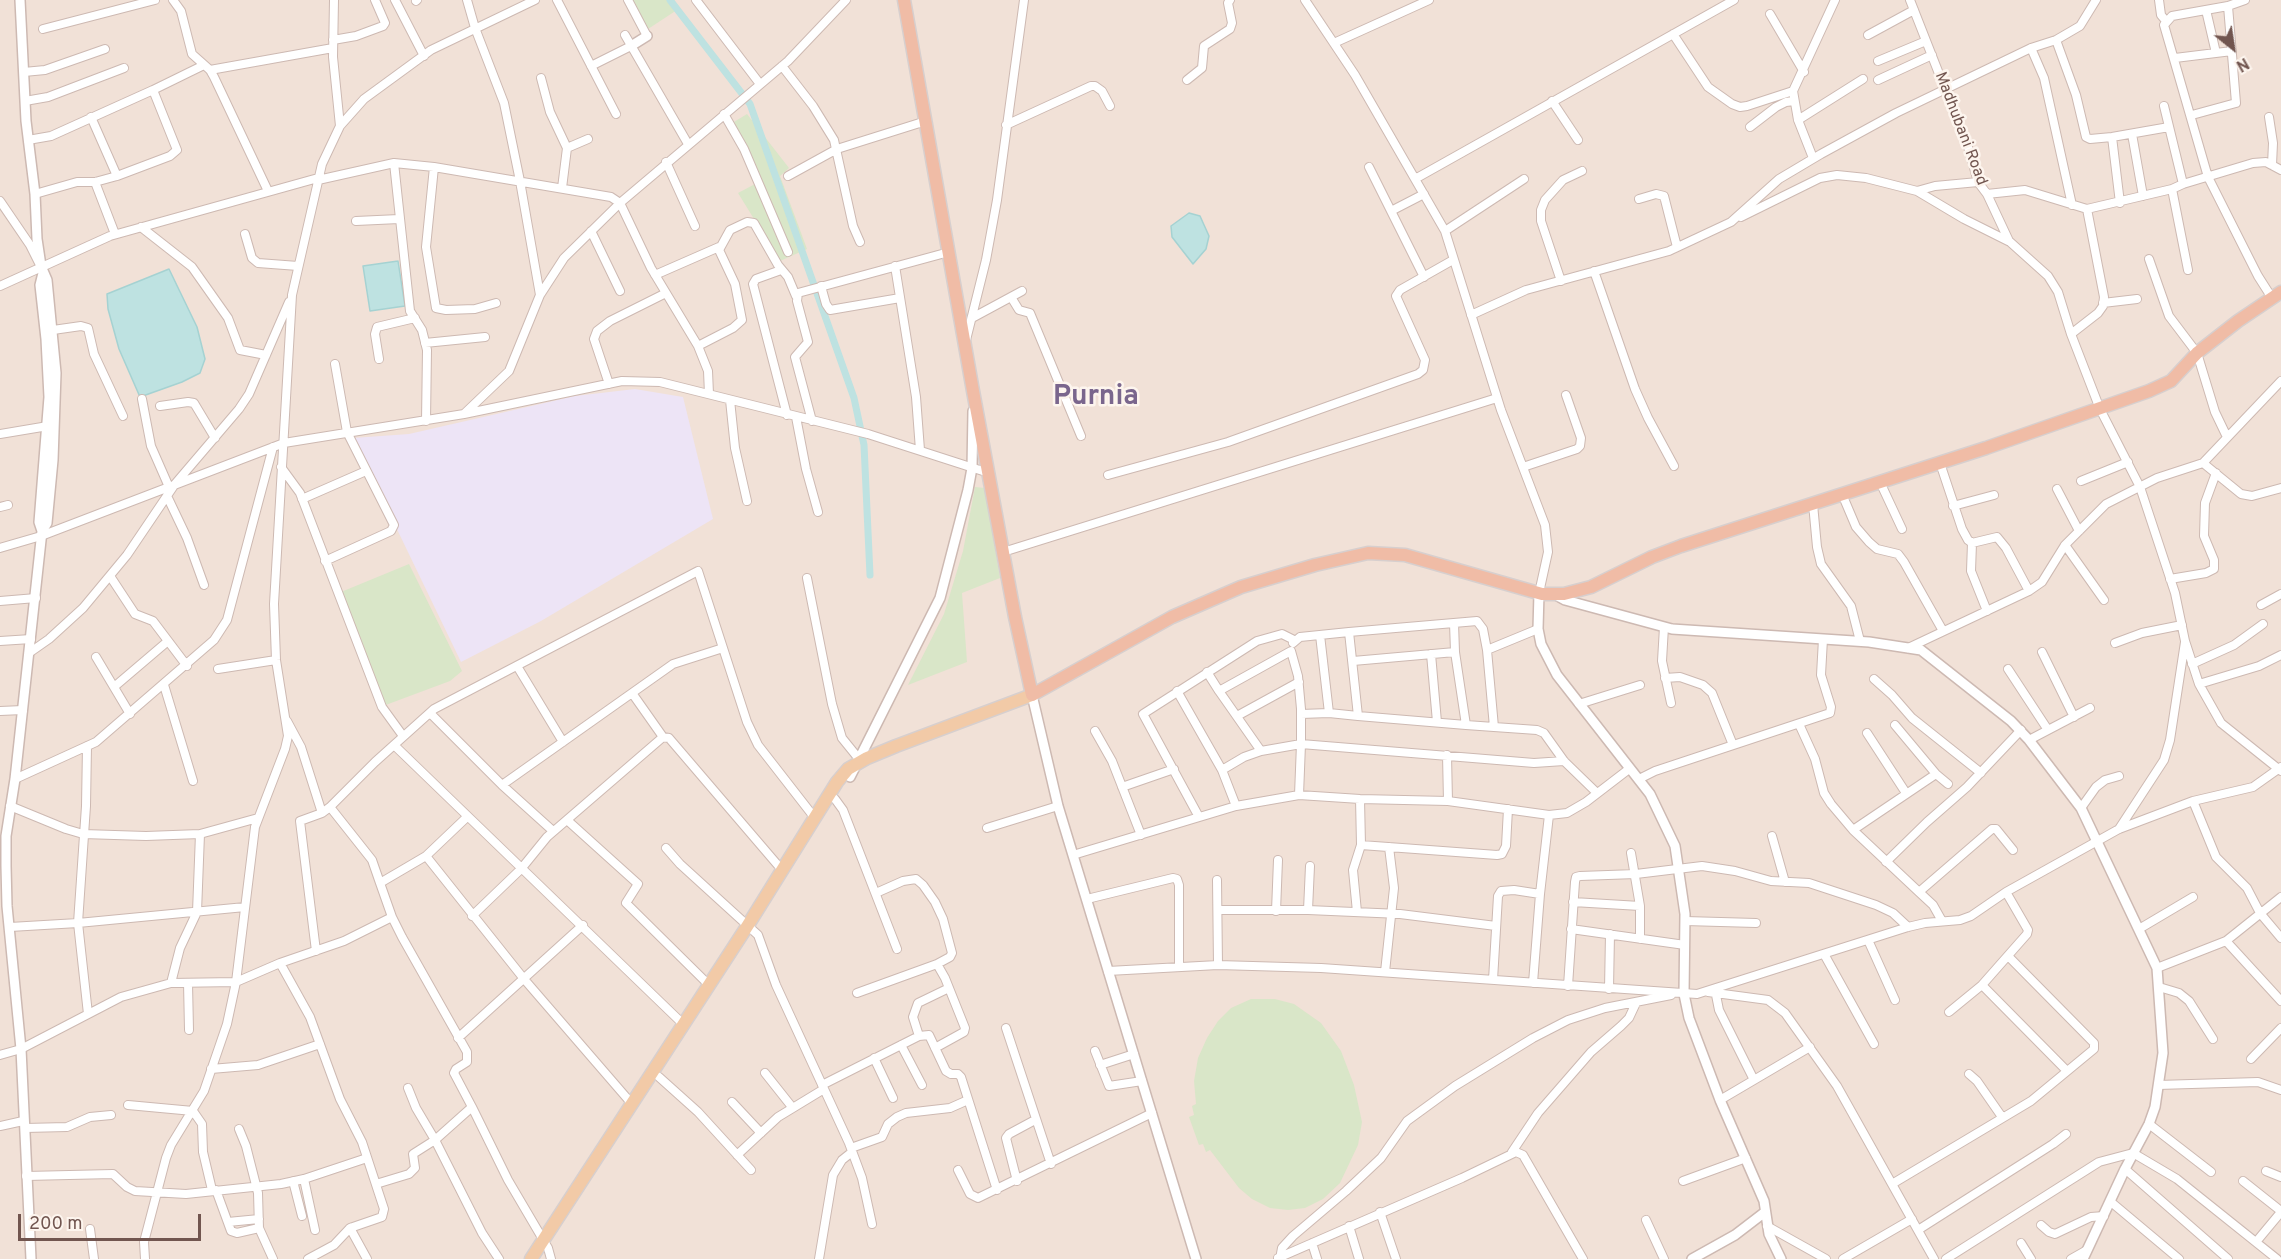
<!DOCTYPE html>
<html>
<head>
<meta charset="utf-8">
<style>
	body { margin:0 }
	#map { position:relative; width:2281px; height:1259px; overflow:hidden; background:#faf0e8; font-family:Overpass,sans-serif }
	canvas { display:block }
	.north { position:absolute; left:2203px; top:18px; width:60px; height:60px; -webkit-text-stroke:4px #fdf5ee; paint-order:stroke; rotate:150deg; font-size:16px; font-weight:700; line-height:24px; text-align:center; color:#71554f }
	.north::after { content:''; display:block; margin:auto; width:21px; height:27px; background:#71554f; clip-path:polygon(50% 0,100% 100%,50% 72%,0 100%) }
	.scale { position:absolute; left:18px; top:1214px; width:183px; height:27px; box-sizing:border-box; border:3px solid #71554f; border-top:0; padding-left:8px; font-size:18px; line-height:21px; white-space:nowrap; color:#71554f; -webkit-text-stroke:4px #fdf5ee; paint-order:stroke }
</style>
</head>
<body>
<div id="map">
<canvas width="2281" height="1259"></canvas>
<div class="north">N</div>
<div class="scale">200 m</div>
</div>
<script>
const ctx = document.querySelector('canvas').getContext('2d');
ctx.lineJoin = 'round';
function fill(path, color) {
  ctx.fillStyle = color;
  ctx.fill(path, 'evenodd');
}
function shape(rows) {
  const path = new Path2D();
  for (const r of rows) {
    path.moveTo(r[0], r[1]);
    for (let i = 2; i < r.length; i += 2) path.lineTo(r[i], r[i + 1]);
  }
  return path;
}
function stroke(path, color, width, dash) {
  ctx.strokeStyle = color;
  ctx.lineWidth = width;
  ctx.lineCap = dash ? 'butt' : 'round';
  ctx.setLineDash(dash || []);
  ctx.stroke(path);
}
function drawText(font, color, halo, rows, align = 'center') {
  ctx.font = font + ' Overpass,sans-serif';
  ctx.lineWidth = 5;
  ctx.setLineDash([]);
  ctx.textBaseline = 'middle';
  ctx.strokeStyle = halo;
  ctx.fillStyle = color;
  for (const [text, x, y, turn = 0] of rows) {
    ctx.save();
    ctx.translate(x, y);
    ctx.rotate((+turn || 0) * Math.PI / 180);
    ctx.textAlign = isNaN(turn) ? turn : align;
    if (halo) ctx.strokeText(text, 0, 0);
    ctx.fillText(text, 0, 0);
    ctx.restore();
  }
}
const residential = shape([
	[0,0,2281,0,2281,1259,0,1259]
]);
const education = shape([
	[635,389,683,397,713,519,541,621,461,662,353,438,409,434,575,396]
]);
const green = shape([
	[631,0,674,0,680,8,648,29],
	[747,114,789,168,780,176,807,249,780,261,738,193,757,183,729,125],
	[975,487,985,488,1000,578,962,593,967,662,908,685,944,614,963,551],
	[409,564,462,671,450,681,383,706,341,592],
	[1251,999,1275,999,1294,1004,1321,1023,1341,1051,1354,1085,1362,1122,1358,1145,1340,1183,1323,1199,1305,1208,1288,1210,1270,1208,1252,1199,1239,1188,1210,1150,1206,1152,1203,1144,1199,1145,1189,1117,1194,1115,1192,1106,1196,1104,1194,1081,1198,1058,1207,1038,1218,1021,1231,1008]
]);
const water = shape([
	[1189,213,1200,216,1209,236,1206,249,1193,264,1172,237,1171,226,1189,213],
	[398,261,405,306,370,311,363,266,398,261],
	[169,269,197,327,205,359,200,373,182,382,140,397,119,349,108,309,107,294,169,269]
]);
const canal = shape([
	[670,0,750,104,854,398,864,445,870,575]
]);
const minor = shape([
	[173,0,181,11,192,54,210,70,214,77,268,191],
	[334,0,333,57,340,126],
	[395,0,424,56],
	[557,0,616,114],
	[628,0,647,36],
	[696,0,760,84],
	[1305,0,1355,75,1445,231,1501,410,1545,525,1548,552,1539,593],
	[1910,0,1969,150,1978,182,1987,194,2009,241,2048,276,2058,292,2071,334,2100,409,2140,487,2175,593,2185,641,2199,684,2221,723,2281,771],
	[2159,0,2161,15,2166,21],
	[2245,0,2228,6,2172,16,2164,25,2208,177,2258,276,2272,298],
	[416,1,417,0],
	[2206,10,2216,53],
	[1770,14,1804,72],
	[43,29,155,0],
	[1673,34,1708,87,1732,104,1740,107,1747,106,1793,91],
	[625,35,688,144],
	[1868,35,1914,10],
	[333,40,356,36,383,26,385,23,375,0],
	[2056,40,2076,95,2086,137,2090,139,2112,137,2169,127],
	[1334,43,1429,0],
	[2031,48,2044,78,2072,205],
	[2175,58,2232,51],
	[1878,61,1926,41],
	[591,66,631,46],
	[782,66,813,106,834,140,853,226,860,242],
	[210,70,333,48],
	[24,72,45,70,105,49],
	[541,78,550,112,567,148],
	[1187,80,1202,68,1204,46,1230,29,1232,23,1228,3,1230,0],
	[1878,80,1932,55],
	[153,90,204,65],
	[25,101,48,97,124,68],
	[1552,101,1578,140],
	[2164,106,2183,184],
	[724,114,744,149,788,252],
	[2192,115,2236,103,2228,6],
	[91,117,117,176],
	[2269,117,2273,143,2272,165],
	[1798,120,1863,79],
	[1006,125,1091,86,1095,86,1102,91,1110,106],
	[1750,127,1776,107,1786,102,1794,101],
	[2132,134,2143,196],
	[2112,137,2120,203],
	[28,140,51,136,153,90,177,150,170,156,117,176,95,182,77,182,35,194],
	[1813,158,1798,120,1793,91,1835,0],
	[666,162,695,226],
	[394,163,410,311,422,330,427,350,426,421],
	[434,167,426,247,436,308,446,310,475,309,496,303],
	[1369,167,1424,277],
	[788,176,837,149,926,121],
	[1415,179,1734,0],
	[318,180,394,163,434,167,611,197,620,203,651,268,698,346,708,371,709,394],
	[95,182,115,234],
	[562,188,567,148,588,139],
	[2172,189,2188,270],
	[1917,191,1935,186,1978,182],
	[1987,194,2025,190,2087,209,2172,189,2183,184,2253,163,2266,162,2281,170],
	[1639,199,1656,194,1664,196,1677,247],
	[0,201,30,245,39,263],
	[1391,211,1424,194],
	[1741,217,1820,178,1837,175,1866,178,1917,191,1964,219,2008,241],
	[356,221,399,219],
	[141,227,192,267,228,318,240,350,266,355],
	[591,231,620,291],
	[1445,231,1524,179],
	[245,234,252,258,258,263,298,266],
	[2149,259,2169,316,2197,353,2215,412,2227,437],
	[895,266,916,397,920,450],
	[781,270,756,279,753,284,787,415],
	[1594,271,1635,389,1648,418,1674,466],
	[655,275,719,247],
	[1561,281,1541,221,1541,210,1545,200,1563,180,1582,171],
	[0,286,110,236,318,178],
	[821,286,826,304,830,310,900,298],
	[540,295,564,258,620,203,788,61,846,0],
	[1011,297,1019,310,1030,313,1081,436],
	[2103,303,2137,299],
	[1471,315,1526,290,1669,251,1731,222,1779,179,1821,154,1896,113,2031,48,2056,40,2080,26,2096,0],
	[972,318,1022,291],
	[53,330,81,326,88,328,94,354,123,416],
	[2071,334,2098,313,2103,306,2104,297,2087,209],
	[966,340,986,260,997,200,1024,0],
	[425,343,485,337],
	[698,346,733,328,742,320,735,284,719,250,730,230,747,222,754,223,778,265,788,277,796,296],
	[379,359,375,334,377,327,415,318],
	[609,384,594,339,597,331,610,321,666,293],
	[142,399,151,446,169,487],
	[730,400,735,448,747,501],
	[160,406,188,402,194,403,215,438],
	[465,413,509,371,540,295,520,181,504,103,475,28,467,0],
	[796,417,806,469,818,512],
	[812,421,795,357,808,342,797,301,798,293,949,252],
	[0,434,48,426],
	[1940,463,1962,529,1968,540,1972,543,1997,537,2006,548,2029,591],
	[2203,463,2241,494,2252,496,2281,488],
	[281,467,300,493,382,707,403,736],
	[1523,467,1577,449,1580,446,1581,438,1566,395],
	[1108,475,1228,442,1418,374,1423,370,1425,360,1396,296,1400,290,1453,260],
	[2081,481,2128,462],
	[1880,482,1902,529],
	[2057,489,2079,531],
	[1842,494,1856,527,1869,542,1877,549,1898,554,1904,562,1943,631],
	[167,496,187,538,204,585],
	[302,499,366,471],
	[1813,504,1817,547,1821,564,1851,606,1860,641],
	[1953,506,1994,495],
	[0,507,8,505],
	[1972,543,1971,571,1987,611],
	[2065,545,2104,600],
	[0,548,41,536,284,443,464,414,622,381,660,382,868,434,989,473],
	[1003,552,1497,398],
	[325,561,391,531,394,525,347,432,335,364],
	[110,576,135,614,153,621,187,666],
	[807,578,832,704,842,738,859,759],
	[2170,579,2206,573,2214,569,2214,560,2204,536,2205,503,2216,473],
	[0,601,36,598],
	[2261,605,2281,594],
	[1664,627,1662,661,1671,703],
	[1320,635,1329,713],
	[0,641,31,639],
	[1293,643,1300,637,1349,632],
	[2115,643,2142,633,2182,625],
	[1908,648,2029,591,2042,582,2065,545,2106,504,2157,478,2203,463,2281,381],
	[1487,650,1538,629],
	[1455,652,1466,725],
	[2042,652,2074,717],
	[29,653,49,639,83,608,127,555,175,484,239,409,249,394,289,302],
	[1431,654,1437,722],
	[96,657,130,714],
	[1353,661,1455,652,1454,623],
	[2192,664,2234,645,2263,624],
	[517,666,563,742],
	[218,669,276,660],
	[2008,669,2048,730],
	[1207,672,1219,691],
	[1665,678,1680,677,1703,685,1712,693,1733,745],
	[1874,679,1892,695,1912,718,1981,773],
	[2199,684,2259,666,2281,655],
	[164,685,193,781],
	[114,687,168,641],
	[1177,691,1222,770,1244,757,1261,751],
	[632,693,663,737],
	[1579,704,1640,685],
	[0,711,23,710],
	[430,713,502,785,673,664,723,648],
	[1301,714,1329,713,1358,716],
	[1237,716,1299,682],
	[287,721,301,747,322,813,330,807,372,860,380,883],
	[1799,724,1815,759,1824,793,1831,804,1853,830,1919,892,1933,905,1942,921],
	[1895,725,1936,774,1948,784],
	[1494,727,1487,650,1483,629,1477,621,1349,632,1358,716,1466,725,1494,727,1537,730,1544,733,1564,761,1597,793],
	[1095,731,1112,761,1141,835],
	[1867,733,1906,793],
	[2029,740,2090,708],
	[394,745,683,1024],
	[87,746,86,806,78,923,88,1014],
	[1447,755,1448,801],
	[1222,770,1236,806],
	[15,779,96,742,214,640,227,620,273,447],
	[1639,779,1655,771,1830,713,1831,707,1821,675,1823,639],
	[502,785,553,831],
	[1122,787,1174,769],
	[1299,795,1301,744,1301,709,1298,676,1291,651,1219,691,1261,751,1301,744,1534,763,1564,761],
	[835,799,843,810,897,949],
	[2193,801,2216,857,2247,888,2260,913,2281,938],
	[10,806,66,829,83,834,146,836,200,834,197,912,180,948,171,983],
	[330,807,375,762,434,709,698,571,747,722,758,745,814,817],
	[2081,808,2096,787,2105,780,2119,776],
	[1199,817,1143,714,1257,641,1282,634,1294,640],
	[567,820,638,884,626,903,709,985],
	[987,828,1058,806],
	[2119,829,2164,760,2170,740,2185,642],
	[1853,830,1936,774],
	[200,834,258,818],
	[1772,836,1785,882],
	[1361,845,1497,855,1502,854,1506,846,1508,809],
	[666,848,680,864,758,935,776,985,849,1143,862,1178,872,1224],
	[1631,853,1640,906,1640,939],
	[1073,855,1236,806,1299,795,1360,799,1448,801,1549,815,1567,813,1586,802,1629,769],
	[426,856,467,817],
	[1886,862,1927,822,1967,787,2021,730],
	[1217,880,1218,965],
	[1919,892,1992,829,1996,829,2013,850],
	[1087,899,1173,878,1177,879,1179,885,1179,967],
	[1573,902,1640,906],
	[1218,910,1308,910,1400,914,1496,926],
	[1308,910,1310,866],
	[1276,911,1278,860],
	[1357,912,1353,870,1361,845,1360,799],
	[472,916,521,869,547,837,663,737,669,738,782,870],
	[1685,921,1756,923],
	[10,927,78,923,245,907],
	[1571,929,1685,945],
	[2139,929,2193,897],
	[1868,940,1895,1000],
	[2226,941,2281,1001],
	[316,951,300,821,322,813],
	[1824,954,1874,1044],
	[280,963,310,1017,340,1099,362,1142,384,1209,382,1217,350,1228],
	[2157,968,2226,941,2281,897],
	[1108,971,1218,965,1321,968,1697,994,1908,927,1925,923,1960,920,1971,916,2006,892,2119,829,2193,801,2253,787,2281,767],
	[1385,972,1394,888,1389,847],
	[1493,980,1498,896,1501,891,1514,890,1540,894],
	[188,983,189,1030],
	[1533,983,1540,894,1549,815],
	[1982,985,2067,1071],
	[1568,986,1575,882,1576,877,1580,876,1636,874,1702,866,1735,871,1771,881,1809,883,1876,905,1893,913,1908,927],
	[2159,987,2179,993,2189,1001,2213,1039],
	[1609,989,1610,934],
	[1708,992,1768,1000,1785,1013,1837,1086,1934,1259],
	[857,993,937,964,950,957,952,953,943,919,935,902,923,885,916,879,903,881,876,893],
	[1716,995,1719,1010,1754,1080],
	[1949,1012,1982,985,2027,934,2028,930,2006,892],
	[1006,1028,1051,1164],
	[919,1036,913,1017,918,1003,949,988],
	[458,1038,583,925],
	[901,1045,922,1085],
	[935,1048,964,1032,965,1028,945,978,937,964],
	[1095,1051,1109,1086,1142,1081],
	[0,1055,21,1049,121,997,171,983,236,982,280,963,344,941,392,917],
	[874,1058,893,1098],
	[2251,1059,2281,1028],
	[1100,1065,1134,1054],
	[211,1069,258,1065,320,1044],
	[765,1073,792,1107],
	[1969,1074,1977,1081,2002,1117],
	[659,1077,698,1112,751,1170],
	[822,1085,919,1036,929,1035,946,1071,951,1074,958,1074,961,1077,997,1190],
	[2158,1085,2258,1082,2281,1090],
	[1720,1100,1810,1047],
	[732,1102,761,1133],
	[128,1105,193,1111,202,1124,203,1152,212,1190],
	[472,1107,508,1180,548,1248,551,1259],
	[2149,1124,2211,1172],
	[0,1126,23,1121],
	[25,1128,67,1127,90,1117,111,1115],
	[239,1129,246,1146,258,1193,259,1228,273,1259],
	[851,1148,882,1137,888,1124,897,1117,906,1113,950,1108,968,1100],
	[1512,1152,1538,1113,1591,1052,1621,1026,1629,1018,1636,1003],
	[737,1155,778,1117,824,1089],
	[2125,1169,2228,1259],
	[958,1170,970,1194,978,1198,1152,1113],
	[2266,1171,2281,1177],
	[26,1176,113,1174,127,1187,135,1191,186,1194,281,1184,304,1179,367,1158],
	[304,1179,315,1230],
	[293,1181,302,1216],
	[1017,1181,1006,1138,1009,1134,1035,1120],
	[1683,1181,1746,1158],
	[2243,1181,2281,1211],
	[376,1184,409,1174,415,1168,413,1154,435,1140,416,1108,408,1088],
	[1892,1184,2031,1101,2094,1049,2094,1043,2009,957],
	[216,1190,231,1231,237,1233,259,1228],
	[2111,1202,2179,1259],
	[1380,1212,1396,1259],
	[1646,1220,1664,1259],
	[228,1222,259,1219],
	[2041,1225,2049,1232,2055,1234,2091,1217,2104,1216],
	[1349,1226,1359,1259],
	[1767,1226,1826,1259],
	[90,1229,94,1259],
	[1918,1230,2053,1144,2066,1134],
	[2256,1242,2281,1212],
	[1312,1243,1317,1259],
	[2021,1243,2031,1259],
	[1278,1258,1462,1178,1516,1152,1523,1155,1583,1259],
	[145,1259,144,1242,166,1158,171,1145,204,1091,227,1024,236,982,255,827,285,749,288,736,276,660,274,604,292,295,322,164,340,126,364,99,431,50,535,0],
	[308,1259,334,1245,350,1228,367,1259],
	[499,1259,482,1233,435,1140,472,1107,454,1073,456,1069,467,1062,467,1052,402,937,392,917,380,883,426,856,524,979,632,1104],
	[819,1259,833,1175,842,1160,852,1152],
	[1280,1259,1282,1248,1293,1236,1346,1191,1381,1158,1407,1121,1455,1086,1533,1038,1568,1020,1605,1008,1671,995],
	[1843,1259,1912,1219],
	[1946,1259,2099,1162,2133,1153,2177,1179,2277,1259],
	[2071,1259,2087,1250]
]);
const tertiary = shape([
	[20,0,26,121,35,194,37,239,41,266,47,280,56,373,53,460,47,523,42,531],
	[631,46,647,36],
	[1539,593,1538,629,1541,644,1557,675,1650,794,1675,846,1685,914,1684,994,1689,1018,1720,1100,1764,1201,1769,1234,1781,1259],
	[1556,595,1565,600,1672,629,1869,642,1921,650,2011,721,2029,740,2081,808,2157,968,2163,1053,2155,1107,2149,1124,2125,1169,2083,1259],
	[1032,695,1058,806,1196,1259],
	[850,777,940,598,968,490,972,468,973,411],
	[31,1259,21,1049,7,906,6,866,6,836,15,779,42,531,39,522,49,397,46,339,40,285,43,273],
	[1692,1259,1735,1235,1765,1212]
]);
const primary = shape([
	[531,1259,748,925,837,782,848,769,867,758,896,746,1032,695]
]);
const trunk = shape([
	[904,0,973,391,1015,617,1032,695,1172,617,1241,587,1315,565,1368,553,1405,555,1542,594,1564,594,1591,587,1652,557,1681,546,1986,448,2149,391,2171,381,2197,353,2238,321,2281,292]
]);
const streetNames = [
	["Madhubani Road",1960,129,69]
];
const townNames = [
	["Purnia",1096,398]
];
fill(residential, '#f1e1d7');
fill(education, '#ede4f6');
fill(green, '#d9e6c8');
fill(water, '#bee2e1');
stroke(water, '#a5d2d2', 1.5);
stroke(canal, '#bee2e1', 7);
stroke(minor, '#cdb9b2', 10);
stroke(tertiary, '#cdb9b2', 12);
stroke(primary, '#d7cfce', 15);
stroke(trunk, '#d7cfce', 15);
stroke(minor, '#fff', 8);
stroke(tertiary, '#fff', 9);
stroke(primary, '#f2caa7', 12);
stroke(trunk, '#f0bca6', 12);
drawText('16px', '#71554f', '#fdf5ee', streetNames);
drawText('bold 28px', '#7a668d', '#fdf5ee', townNames);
</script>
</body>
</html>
